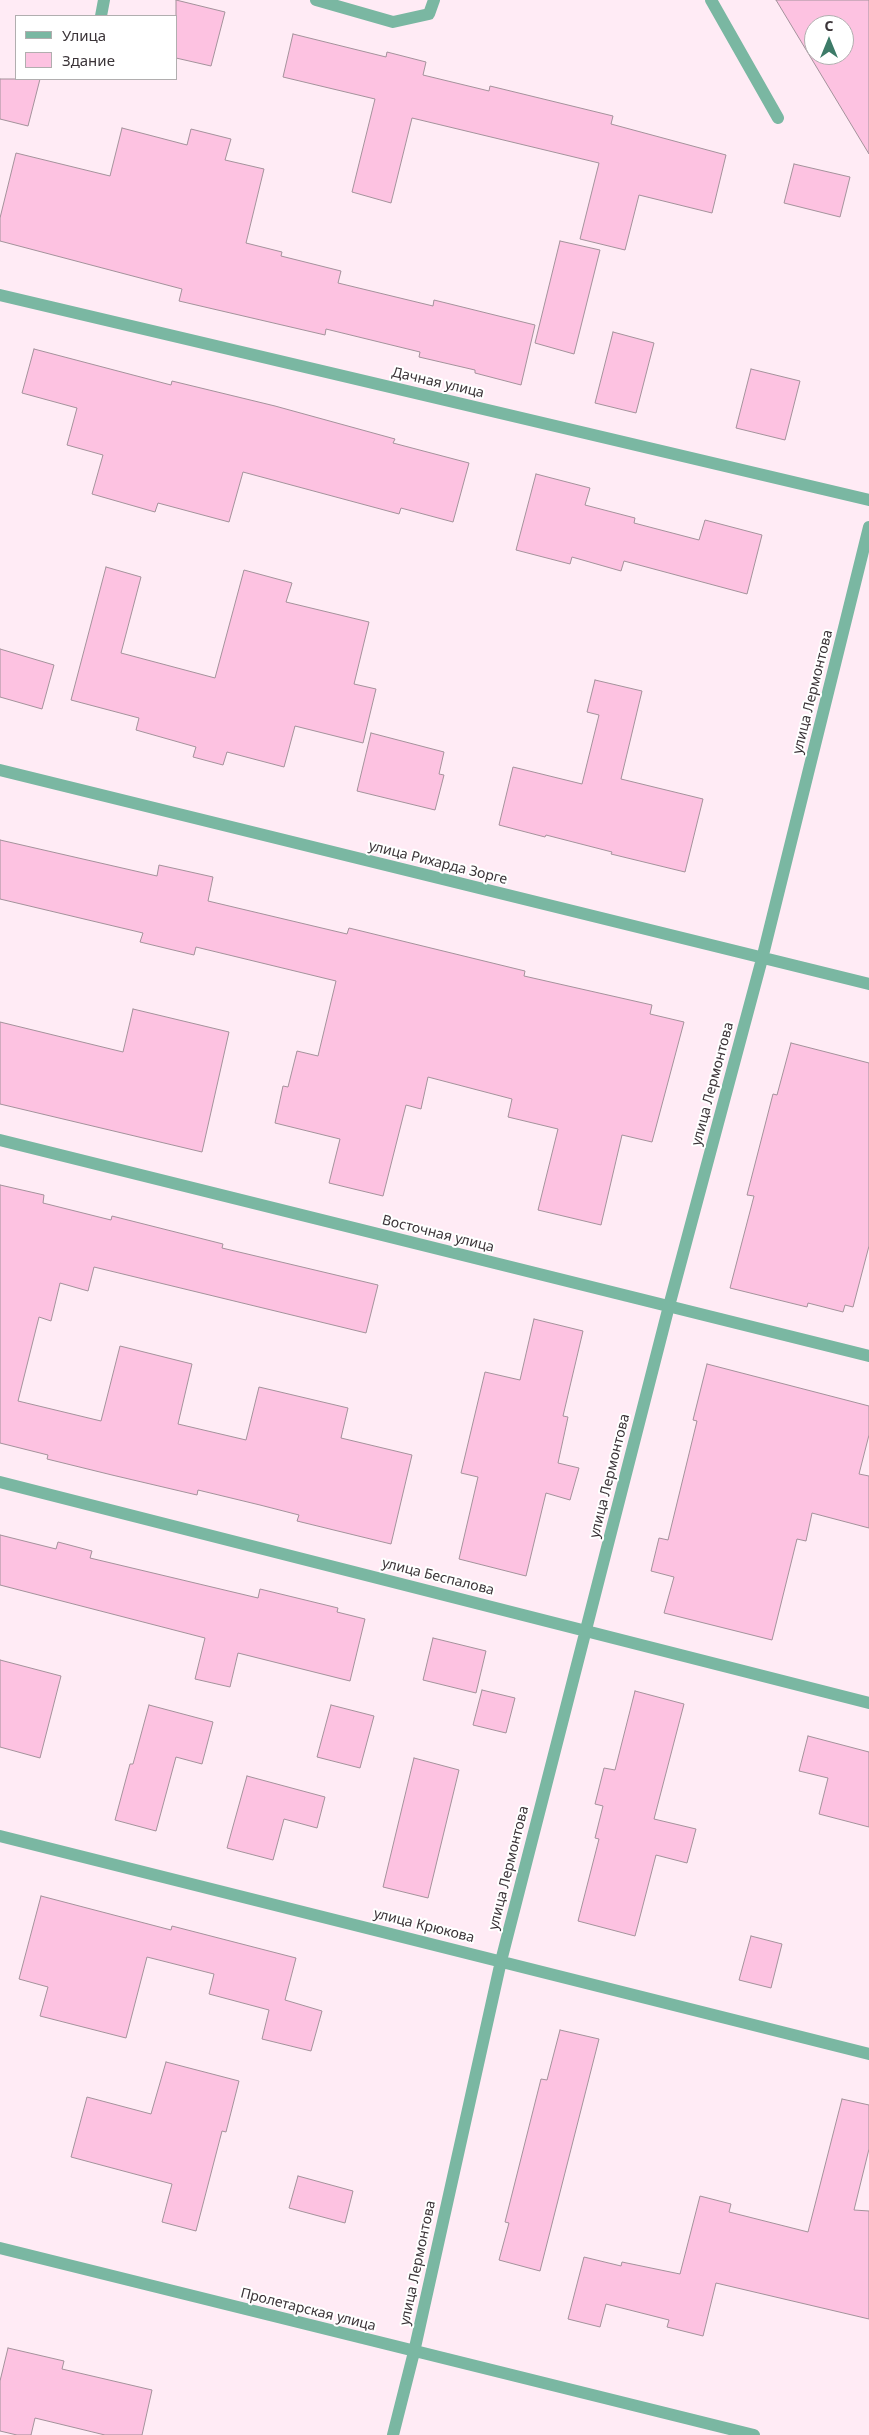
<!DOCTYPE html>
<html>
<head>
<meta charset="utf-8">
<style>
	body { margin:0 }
	#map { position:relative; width:869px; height:2435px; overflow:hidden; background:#ffebf5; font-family:"Noto Sans",sans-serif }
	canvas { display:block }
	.legend { position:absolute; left:15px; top:15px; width:162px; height:65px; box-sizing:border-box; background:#fff; border:1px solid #b1aeaf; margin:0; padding:6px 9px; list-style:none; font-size:15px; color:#3b3438 }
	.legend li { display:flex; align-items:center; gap:10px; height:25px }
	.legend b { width:25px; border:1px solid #b1aeaf }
	.north { position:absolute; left:804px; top:15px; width:50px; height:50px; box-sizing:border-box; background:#fff; border:1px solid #b1aeaf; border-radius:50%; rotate:0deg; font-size:14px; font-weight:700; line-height:20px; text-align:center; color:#3b3438 }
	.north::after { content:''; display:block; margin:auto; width:18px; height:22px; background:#3d7b68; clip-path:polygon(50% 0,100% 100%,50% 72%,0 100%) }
</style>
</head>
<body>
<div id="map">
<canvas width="869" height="2435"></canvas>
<ul class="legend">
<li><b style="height:6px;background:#7ab7a2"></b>Улица</li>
<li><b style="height:14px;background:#fdc2e1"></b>Здание</li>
</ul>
<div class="north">С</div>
</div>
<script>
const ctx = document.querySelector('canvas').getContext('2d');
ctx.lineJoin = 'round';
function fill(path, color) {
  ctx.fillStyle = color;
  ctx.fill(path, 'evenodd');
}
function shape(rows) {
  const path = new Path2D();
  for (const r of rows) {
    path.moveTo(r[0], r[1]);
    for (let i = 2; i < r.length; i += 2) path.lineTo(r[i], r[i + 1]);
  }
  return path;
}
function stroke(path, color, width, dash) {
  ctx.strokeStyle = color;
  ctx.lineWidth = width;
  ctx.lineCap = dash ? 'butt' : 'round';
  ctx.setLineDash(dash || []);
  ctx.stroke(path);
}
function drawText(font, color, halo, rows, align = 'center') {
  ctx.font = font + ' "Noto Sans",sans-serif';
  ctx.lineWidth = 4;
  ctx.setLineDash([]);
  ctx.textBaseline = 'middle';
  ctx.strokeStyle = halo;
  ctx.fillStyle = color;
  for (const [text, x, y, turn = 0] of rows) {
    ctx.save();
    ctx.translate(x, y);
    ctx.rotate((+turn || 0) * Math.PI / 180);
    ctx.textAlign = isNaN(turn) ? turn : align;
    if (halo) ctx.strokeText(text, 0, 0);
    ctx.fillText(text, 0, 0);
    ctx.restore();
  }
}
const building = shape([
	[176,0,225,12,211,66,176,58,176,0],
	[776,0,869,0,869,154,776,0],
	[814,25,844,25,844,55,814,55,814,25],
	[293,34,386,57,387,52,426,62,423,75,489,91,490,86,613,116,611,124,726,155,712,213,639,195,625,250,580,239,599,163,412,118,391,203,352,192,375,99,283,77,293,34],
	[0,79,40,79,28,126,0,119,0,79],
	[122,128,187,145,191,129,231,139,225,160,264,169,246,243,282,252,281,256,341,271,338,283,433,306,434,300,535,325,521,385,475,373,475,370,419,357,420,352,326,329,325,335,179,301,182,289,0,241,0,218,16,153,110,176,122,128],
	[794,164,850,177,840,217,784,203,794,164],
	[560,241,600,250,574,354,535,343,560,241],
	[613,332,654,343,636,413,595,403,613,332],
	[34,349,171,385,172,381,275,406,395,439,393,443,469,463,453,522,401,508,399,514,243,472,229,522,158,503,155,512,92,494,103,455,67,445,77,408,22,393,34,349],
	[751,369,800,381,785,440,736,428,751,369],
	[536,474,590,488,585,505,635,518,634,523,699,540,705,520,762,535,747,594,624,561,621,571,572,557,570,564,516,550,536,474],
	[106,567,141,577,121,653,215,678,244,570,292,583,286,602,369,622,354,684,376,689,363,743,295,726,284,767,227,752,223,765,193,757,196,747,136,730,139,718,71,700,106,567],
	[0,649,54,665,42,709,0,697,0,649],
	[595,680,642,691,621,779,703,799,685,872,611,854,612,852,546,835,545,837,499,825,513,767,582,784,599,715,587,712,595,680],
	[371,733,444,752,439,774,444,775,435,810,357,791,371,733],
	[0,840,157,876,159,865,213,877,208,901,347,934,349,928,525,971,524,976,652,1005,650,1014,684,1022,652,1142,622,1135,601,1225,538,1210,558,1129,508,1117,512,1099,428,1077,421,1109,406,1105,383,1196,329,1183,340,1139,275,1123,283,1086,288,1087,297,1051,318,1056,336,981,196,947,194,955,140,942,143,933,0,899,0,840],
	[133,1009,229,1032,202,1152,0,1104,0,1022,123,1052,133,1009],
	[791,1043,869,1063,869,1246,853,1307,845,1305,843,1312,808,1303,807,1307,730,1288,754,1196,747,1195,773,1094,777,1095,791,1043],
	[0,1185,44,1195,43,1203,111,1220,112,1216,223,1244,222,1248,378,1285,366,1333,94,1267,88,1291,60,1283,51,1321,39,1317,18,1401,101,1421,120,1346,192,1364,178,1424,246,1440,259,1387,348,1408,341,1438,412,1455,391,1544,297,1521,299,1515,260,1505,198,1490,197,1495,112,1475,47,1459,48,1455,0,1443,0,1185],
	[534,1319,583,1331,563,1416,568,1417,558,1463,579,1468,570,1500,546,1493,526,1576,459,1559,478,1477,461,1473,485,1372,520,1380,534,1319],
	[707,1364,869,1406,869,1435,859,1474,869,1476,869,1528,812,1513,806,1541,797,1539,772,1640,664,1613,674,1577,651,1571,659,1538,668,1540,697,1421,693,1420,707,1364],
	[0,1535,56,1549,58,1542,92,1551,90,1558,258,1598,260,1589,338,1608,337,1612,365,1619,350,1681,238,1653,230,1687,195,1679,205,1638,0,1585,0,1535],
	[433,1638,486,1651,476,1693,423,1680,433,1638],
	[0,1660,61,1676,40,1758,0,1747,0,1660],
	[482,1690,515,1698,506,1733,473,1725,482,1690],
	[635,1691,684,1704,654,1819,696,1829,687,1863,656,1855,635,1936,578,1921,599,1839,595,1838,603,1806,595,1804,604,1768,615,1770,635,1691],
	[149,1705,213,1722,202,1764,176,1757,156,1831,115,1820,130,1764,133,1764,149,1705],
	[331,1705,374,1716,360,1768,317,1757,331,1705],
	[808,1736,869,1752,869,1827,819,1814,828,1778,799,1771,808,1736],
	[414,1758,459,1770,428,1898,383,1887,414,1758],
	[247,1776,325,1797,317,1828,284,1819,273,1860,227,1848,247,1776],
	[41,1896,171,1930,172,1926,296,1958,285,2000,322,2011,311,2051,262,2039,269,2010,209,1994,214,1974,147,1957,126,2038,40,2016,48,1987,19,1979,41,1896],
	[751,1936,782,1944,771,1988,739,1980,751,1936],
	[560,2030,599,2039,540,2271,499,2260,509,2223,505,2222,541,2079,547,2080,560,2030],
	[166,2062,239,2081,226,2132,222,2131,196,2231,162,2222,172,2184,71,2157,87,2097,151,2114,166,2062],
	[842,2099,869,2105,869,2149,854,2210,869,2211,869,2319,716,2283,703,2336,667,2327,669,2320,606,2304,600,2327,568,2319,584,2257,621,2266,622,2262,680,2274,700,2196,731,2204,729,2212,808,2232,842,2099],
	[298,2176,353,2191,345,2223,289,2208,298,2176],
	[8,2348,64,2361,62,2369,152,2390,142,2435,105,2435,35,2418,31,2435,17,2435,0,2431,0,2381,8,2348]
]);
const minor = shape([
	[316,0,393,22,429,14,434,0],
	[711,0,778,118],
	[101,16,104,0],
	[0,295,869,500],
	[0,770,869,984],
	[0,1140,869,1356],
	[0,1482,869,1703],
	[0,1836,869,2054],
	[0,2248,754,2435],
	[393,2435,414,2352,501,1961,669,1306,762,959,869,527]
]);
const streetNames = [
	["Дачная улица",438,383,13],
	["улица Лермонтова",813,692,-76],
	["улица Рихарда Зорге",438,863,14],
	["улица Лермонтова",713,1084,-75],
	["Восточная улица",438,1234,14],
	["улица Лермонтова",610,1476,-76],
	["улица Беспалова",438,1577,14],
	["улица Лермонтова",509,1868,-76],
	["улица Крюкова",424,1926,14],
	["улица Лермонтова",418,2263,-78],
	["Пролетарская улица",308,2310,14]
];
fill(building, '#fdc2e1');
stroke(building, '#a4929b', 1);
stroke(minor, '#7ab7a2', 12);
drawText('14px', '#3b3438', '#fff', streetNames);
</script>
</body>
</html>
